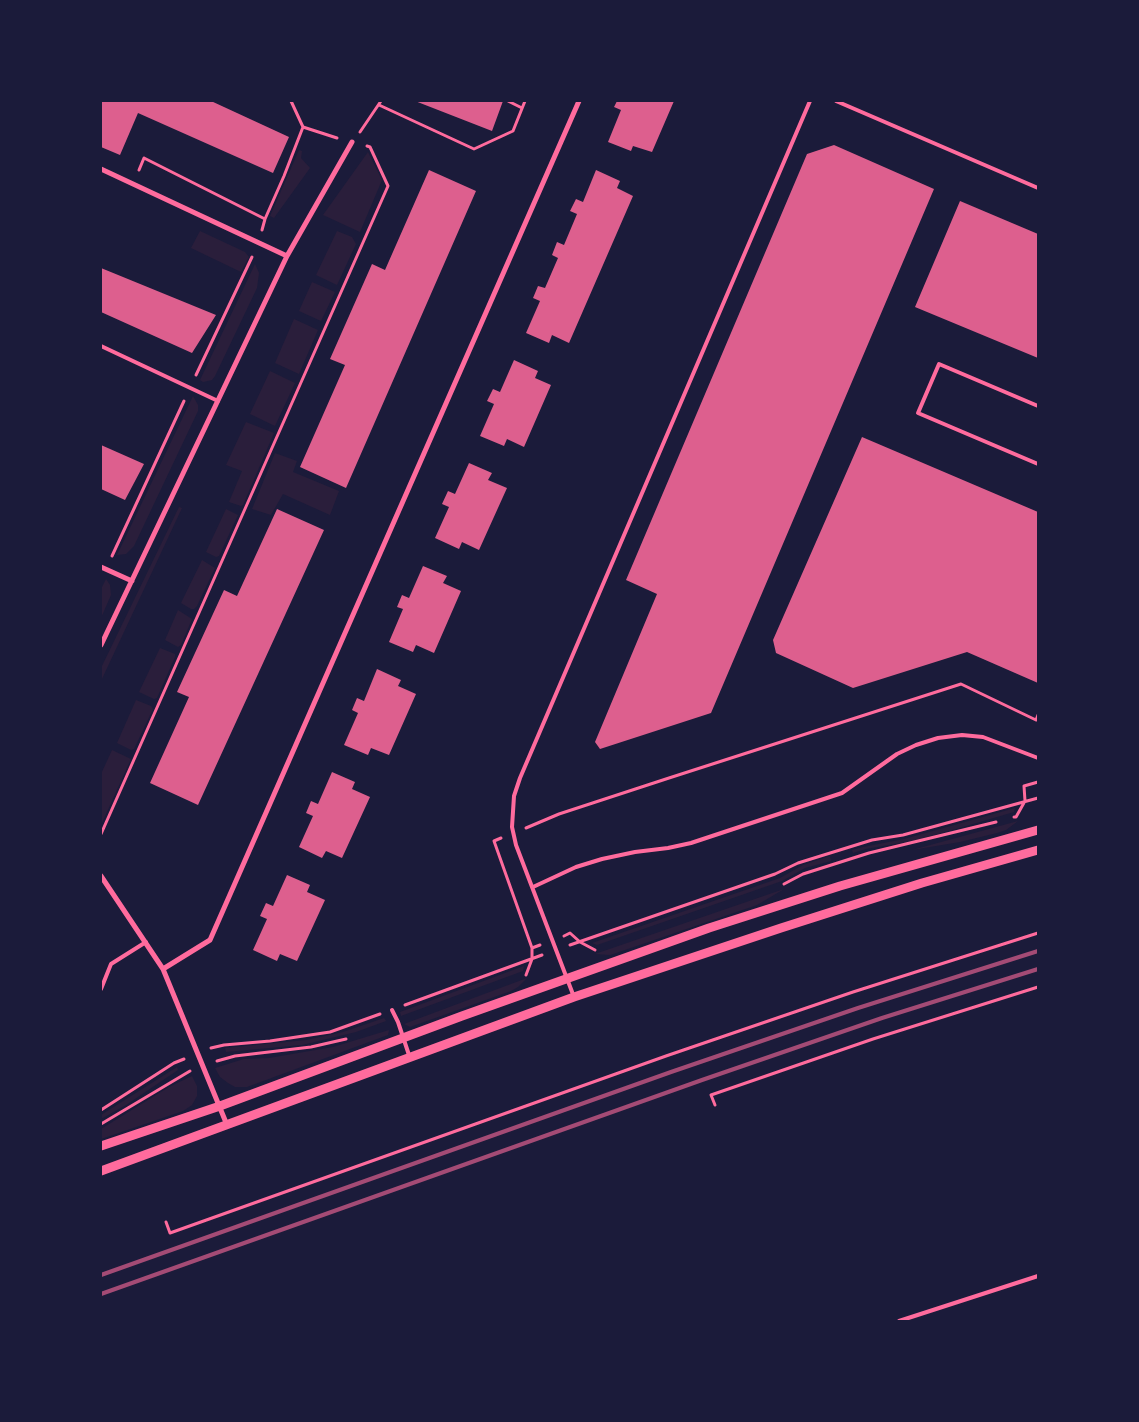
<!DOCTYPE html>
<html>
<head>
<meta charset="utf-8">
<style>
	body { margin:0 }
	#map { position:relative; width:1139px; height:1422px; overflow:hidden; background:#1b1b3a; font-family:"Open Sans",sans-serif }
	canvas { display:block }
	.frame { position:absolute; inset:0; border:102px solid #1b1b3a; pointer-events:none }
</style>
</head>
<body>
<div id="map">
<canvas width="1139" height="1422"></canvas>
<div class="frame"></div>
</div>
<script>
const ctx = document.querySelector('canvas').getContext('2d');
ctx.lineJoin = 'round';
function fill(path, color) {
  ctx.fillStyle = color;
  ctx.fill(path, 'evenodd');
}
function shape(rows) {
  const path = new Path2D();
  for (const r of rows) {
    path.moveTo(r[0], r[1]);
    for (let i = 2; i < r.length; i += 2) path.lineTo(r[i], r[i + 1]);
  }
  return path;
}
function stroke(path, color, width, dash) {
  ctx.strokeStyle = color;
  ctx.lineWidth = width;
  ctx.lineCap = dash ? 'butt' : 'round';
  ctx.setLineDash(dash || []);
  ctx.stroke(path);
}
const green = shape([
	[299,150,302,151,301,158,310,168,274,218,270,216],
	[368,152,382,180,360,232,323,215],
	[200,231,245,252,249,257,241,272,191,248],
	[337,231,352,237,356,244,337,285,316,275],
	[255,264,259,273,257,288,215,376,212,380,203,382,200,380],
	[312,282,335,292,321,321,299,311],
	[294,319,318,330,299,374,275,363],
	[270,371,295,383,275,426,250,414],
	[193,396,198,405,198,411,134,546,126,554,117,555],
	[246,422,274,433,243,505,241,506,229,502,242,471,226,465],
	[275,453,297,461,293,472,339,491,330,515,283,494,271,515,252,509],
	[179,507,182,508,101,681,101,668],
	[226,509,238,515,219,556,216,557,206,552],
	[202,560,215,568,197,606,194,609,191,609,181,603],
	[106,579,110,585,111,595,101,618,101,589],
	[178,610,192,619,181,645,178,647,165,640],
	[160,648,175,654,175,657,157,698,154,699,139,692],
	[136,700,151,706,153,709,134,749,131,750,117,743],
	[112,750,131,759,101,825,101,774],
	[1015,808,1014,812,956,829,912,841,866,849,853,853,852,850,863,847,904,839],
	[1018,821,1006,830,997,833,960,842,912,850],
	[830,856,831,861,805,868,782,881,597,945,592,943,780,878,803,865],
	[784,889,757,905,619,952,610,955,595,954],
	[524,966,523,971,401,1016,400,1012],
	[527,978,518,987,511,991,410,1027,404,1024],
	[384,1018,386,1021,356,1032,302,1045,226,1052,225,1048,306,1040,343,1032],
	[389,1030,388,1035,247,1087,235,1087,228,1083,220,1077,215,1068,244,1059,269,1058,333,1047],
	[177,1067,178,1070,126,1105,101,1119,101,1115],
	[192,1076,197,1086,197,1096,192,1105,183,1111,101,1139,101,1129,169,1087]
]);
const building = shape([
	[101,101,211,101,289,137,273,173,138,113,120,155,101,147],
	[415,101,503,101,492,131],
	[617,101,674,101,652,152,633,146,631,151,608,142,621,110,614,107],
	[834,145,934,189,711,713,600,749,595,742,657,594,626,580,807,154],
	[429,170,476,191,346,488,300,467,345,365,330,359,372,264,385,270],
	[596,170,620,181,617,188,633,196,569,343,552,335,549,343,526,333,540,301,533,298,538,286,545,288,558,258,552,255,557,242,564,245,577,214,570,211,576,199,583,202],
	[960,201,1038,234,1038,358,915,307],
	[101,268,216,315,192,353,101,312],
	[514,360,538,371,535,378,551,385,524,447,507,439,504,446,480,436,494,404,487,401,493,389,500,392],
	[862,437,1038,512,1038,683,967,652,853,688,776,653,773,640],
	[101,445,144,464,125,500,101,489],
	[469,463,492,473,488,480,507,488,479,550,462,542,459,549,435,538,449,507,442,504,448,491,455,494],
	[277,509,324,530,198,805,150,783,189,697,177,692,224,590,237,596],
	[423,566,447,576,443,583,461,591,434,653,416,645,413,652,389,642,403,609,397,607,402,595,409,598],
	[377,669,401,680,398,686,416,694,389,755,371,748,368,755,344,745,358,713,352,710,357,698,364,701],
	[332,772,355,782,352,789,370,797,342,858,326,851,322,858,299,847,313,816,306,813,311,801,318,804],
	[287,875,310,885,307,892,325,900,297,961,280,954,277,961,253,950,267,919,260,916,266,903,273,906]
]);
const path = shape([
	[291,101,303,127],
	[508,101,522,108],
	[379,105,474,149,513,131,525,101],
	[360,132,381,101],
	[139,170,144,158,265,219],
	[262,230,265,219,284,176,303,127,337,138],
	[196,375,252,257],
	[112,556,184,401],
	[1014,817,1016,817,1025,801,1024,786,1038,782],
	[526,828,559,814,669,778,961,684,1036,720,1038,715],
	[101,834,388,186,370,147,367,146],
	[501,838,494,841,532,948],
	[784,884,803,874,869,853,996,822],
	[564,936,570,933,580,942,595,950],
	[570,945,775,874,798,863,872,840,903,835,1038,798],
	[526,975,532,959,532,948,540,945],
	[405,1005,542,955],
	[211,1048,224,1045,270,1041,330,1032,380,1014],
	[217,1061,235,1056,311,1047,346,1039],
	[715,1105,711,1095,873,1039,1038,987],
	[101,1110,174,1063,184,1059],
	[101,1124,190,1071],
	[166,1222,170,1233,666,1056,853,992,1038,933]
]);
const service = shape([
	[836,101,1038,188],
	[101,346,218,401],
	[1038,406,939,364,918,413,1038,464],
	[533,887,576,867,602,859,635,852,668,848,691,843,842,793,897,754,916,745,938,738,962,735,983,737,1038,758],
	[101,989,111,964,146,942],
	[574,997,516,845,512,827,514,796,520,778,810,101],
	[392,1010,398,1022,410,1058],
	[899,1321,1038,1276]
]);
const minor = shape([
	[101,169,287,256,101,645],
	[287,256,352,142],
	[101,567,132,581],
	[101,876,163,969,227,1125],
	[163,969,210,940,579,101]
]);
const tertiary = shape([
	[101,1146,220,1106,462,1016,709,928,840,886,1038,830],
	[101,1171,574,997,781,928,922,883,1038,850]
]);
const rail = shape([
	[101,1275,671,1072,858,1008,1038,951],
	[101,1294,702,1080,882,1018,1038,969]
]);
fill(green, '#2a1e3b');
fill(building, '#dd5f8e');
stroke(path, '#ff6b9d', 3);
stroke(service, '#ff6b9d', 4);
stroke(minor, '#ff6b9d', 5);
stroke(tertiary, '#ff6b9d', 9);
stroke(rail, '#a44b75', 4);
</script>
</body>
</html>
